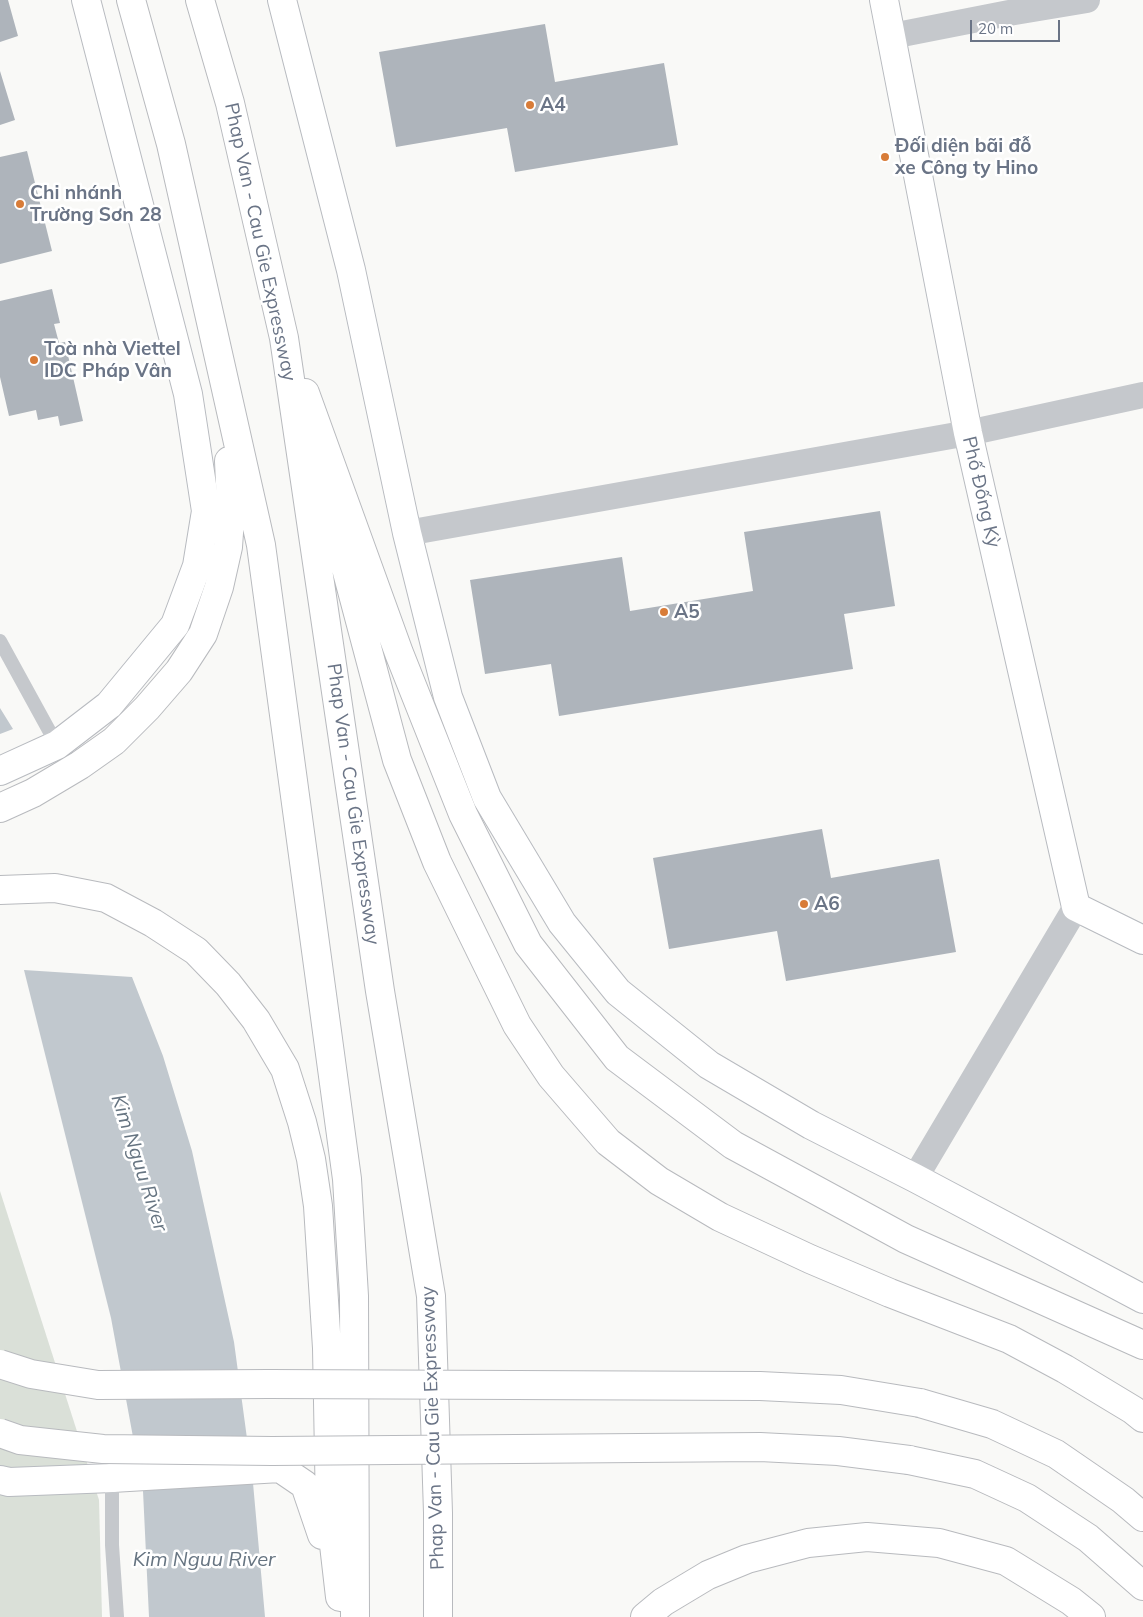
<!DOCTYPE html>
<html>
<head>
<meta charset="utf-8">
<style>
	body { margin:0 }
	#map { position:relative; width:1143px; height:1617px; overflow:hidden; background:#f9f9f7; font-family:Mulish,sans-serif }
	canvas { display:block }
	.scale { position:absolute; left:970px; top:20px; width:90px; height:22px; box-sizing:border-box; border:2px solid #6a7486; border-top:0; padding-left:6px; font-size:15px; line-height:18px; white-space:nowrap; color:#6a7486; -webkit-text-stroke:4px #fff; paint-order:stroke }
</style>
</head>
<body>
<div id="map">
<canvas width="1143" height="1617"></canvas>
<div class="scale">20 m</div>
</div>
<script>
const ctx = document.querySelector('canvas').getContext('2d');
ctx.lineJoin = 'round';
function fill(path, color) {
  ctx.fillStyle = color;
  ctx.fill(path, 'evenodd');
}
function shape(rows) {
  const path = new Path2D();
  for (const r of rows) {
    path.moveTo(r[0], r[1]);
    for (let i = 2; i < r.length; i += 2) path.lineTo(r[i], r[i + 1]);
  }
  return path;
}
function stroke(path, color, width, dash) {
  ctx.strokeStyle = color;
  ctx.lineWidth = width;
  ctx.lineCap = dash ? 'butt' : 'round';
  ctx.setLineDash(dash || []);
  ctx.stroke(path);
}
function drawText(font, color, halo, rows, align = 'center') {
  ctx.font = font + ' Mulish,sans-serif';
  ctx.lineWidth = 5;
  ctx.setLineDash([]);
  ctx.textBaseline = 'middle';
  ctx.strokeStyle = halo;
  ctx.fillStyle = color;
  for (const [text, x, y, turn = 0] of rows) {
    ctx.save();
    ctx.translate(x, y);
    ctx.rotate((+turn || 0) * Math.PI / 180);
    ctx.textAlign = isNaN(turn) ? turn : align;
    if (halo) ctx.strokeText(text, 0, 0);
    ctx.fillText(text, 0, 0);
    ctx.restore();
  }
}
const green = shape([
	[0,1191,99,1500,102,1617,0,1617]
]);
const water = shape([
	[0,708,13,729,0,734],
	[24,970,132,977,163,1056,192,1151,234,1342,253,1483,265,1617,149,1617,143,1491,111,1318]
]);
const building = shape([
	[0,0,8,0,18,36,0,42],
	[545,24,555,82,664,63,678,145,515,172,507,128,396,147,379,52],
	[0,71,15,120,0,125],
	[27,151,52,251,0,264,0,157],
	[52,289,60,323,54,324,59,343,65,342,83,421,60,426,58,416,38,420,36,410,9,416,0,377,0,301],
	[880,511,895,606,844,614,853,669,559,716,551,664,485,674,470,580,622,557,630,611,753,591,744,532],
	[822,829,831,878,939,859,956,952,786,981,777,931,669,949,653,858]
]);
const lane = shape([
	[0,641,57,745],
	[112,1478,112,1545,117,1617]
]);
const street = shape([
	[892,36,1009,13,1087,0],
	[407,533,968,433,1143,395],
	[915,1178,1076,907]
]);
const secondary = shape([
	[282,0,351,270,407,533,448,697,487,798,562,923,618,992,709,1065,811,1125,915,1178,1143,1299],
	[884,0,968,433,1076,907,1143,940],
	[0,771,57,745,109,705,175,625,197,566,206,511,188,394,86,0],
	[0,1480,9,1482,112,1478]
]);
const highway = shape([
	[131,0,171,144,261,545,347,1179,354,1296,355,1617],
	[200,0,230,103,284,338,380,991,431,1296,438,1513,438,1617],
	[305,393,399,653,463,814,528,944,617,1058,733,1145,906,1239,1143,1345],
	[318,463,397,760,437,862,517,1025,551,1076,608,1142,659,1181,720,1217,810,1259,890,1293,1009,1339,1065,1369,1133,1410,1143,1418],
	[0,808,33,793,80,765,114,741,147,708,179,671,203,634,219,587,228,547,231,504,229,461],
	[0,890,55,888,106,898,153,923,196,951,228,984,256,1020,285,1069,302,1122,311,1159,318,1206,327,1348,330,1510,340,1597],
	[920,1403,992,1424,1056,1454,1123,1500,1143,1517],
	[909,1460,975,1474,1027,1498,1088,1538,1143,1586],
	[112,1478,280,1468,305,1485,322,1535],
	[645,1617,663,1602,708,1575,747,1559,808,1543,867,1537,939,1543,1006,1561,1071,1601,1091,1617]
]);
const highwayBridge = shape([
	[0,1364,31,1374,98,1385,269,1384,760,1386,841,1390,920,1403],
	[0,1433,20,1440,103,1449,272,1451,760,1447,838,1451,909,1460]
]);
const markers = [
	[530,105,5,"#d87c38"],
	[885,157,5,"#d87c38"],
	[20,204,5,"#d87c38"],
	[34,360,5,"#d87c38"],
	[664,612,5,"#d87c38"],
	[804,904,5,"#d87c38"]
];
const poiNames = [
	["A4",540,105],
	["Đối diện bãi đỗ",895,146],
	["xe Công ty Hino",895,168],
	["Chi nhánh",30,193],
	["Trường Sơn 28",30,215],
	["Toà nhà Viettel",44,349],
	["IDC Pháp Vân",44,371],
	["A5",674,612],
	["A6",814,904]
];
const streetNames = [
	["Phap Van - Cau Gie Expressway",260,242,78],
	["Phố Đống Kỳ",981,492,77],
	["Phap Van - Cau Gie Expressway",353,804,82],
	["Phap Van - Cau Gie Expressway",433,1428,-92]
];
const waterNames = [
	["Kim Nguu River",139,1163,72],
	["Kim Nguu River",204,1560]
];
fill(green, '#dae0d8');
fill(water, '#c1c8ce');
fill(building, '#aeb4bb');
stroke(secondary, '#b8bbc0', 30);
stroke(highway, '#b8babe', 30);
stroke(lane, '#c5c8cc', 14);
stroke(street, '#c5c8cc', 26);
stroke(secondary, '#fff', 28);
stroke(highway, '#fff', 28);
stroke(highwayBridge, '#b8babe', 30, []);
stroke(highwayBridge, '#fff', 28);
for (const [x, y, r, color] of markers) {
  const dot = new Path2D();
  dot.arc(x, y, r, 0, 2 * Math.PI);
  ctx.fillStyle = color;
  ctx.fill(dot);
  stroke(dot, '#fff', 2);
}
drawText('bold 19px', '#6a7486', '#fff', poiNames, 'left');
drawText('19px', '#6a7486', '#fff', streetNames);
drawText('italic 20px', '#667481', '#fff', waterNames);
</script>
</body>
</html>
